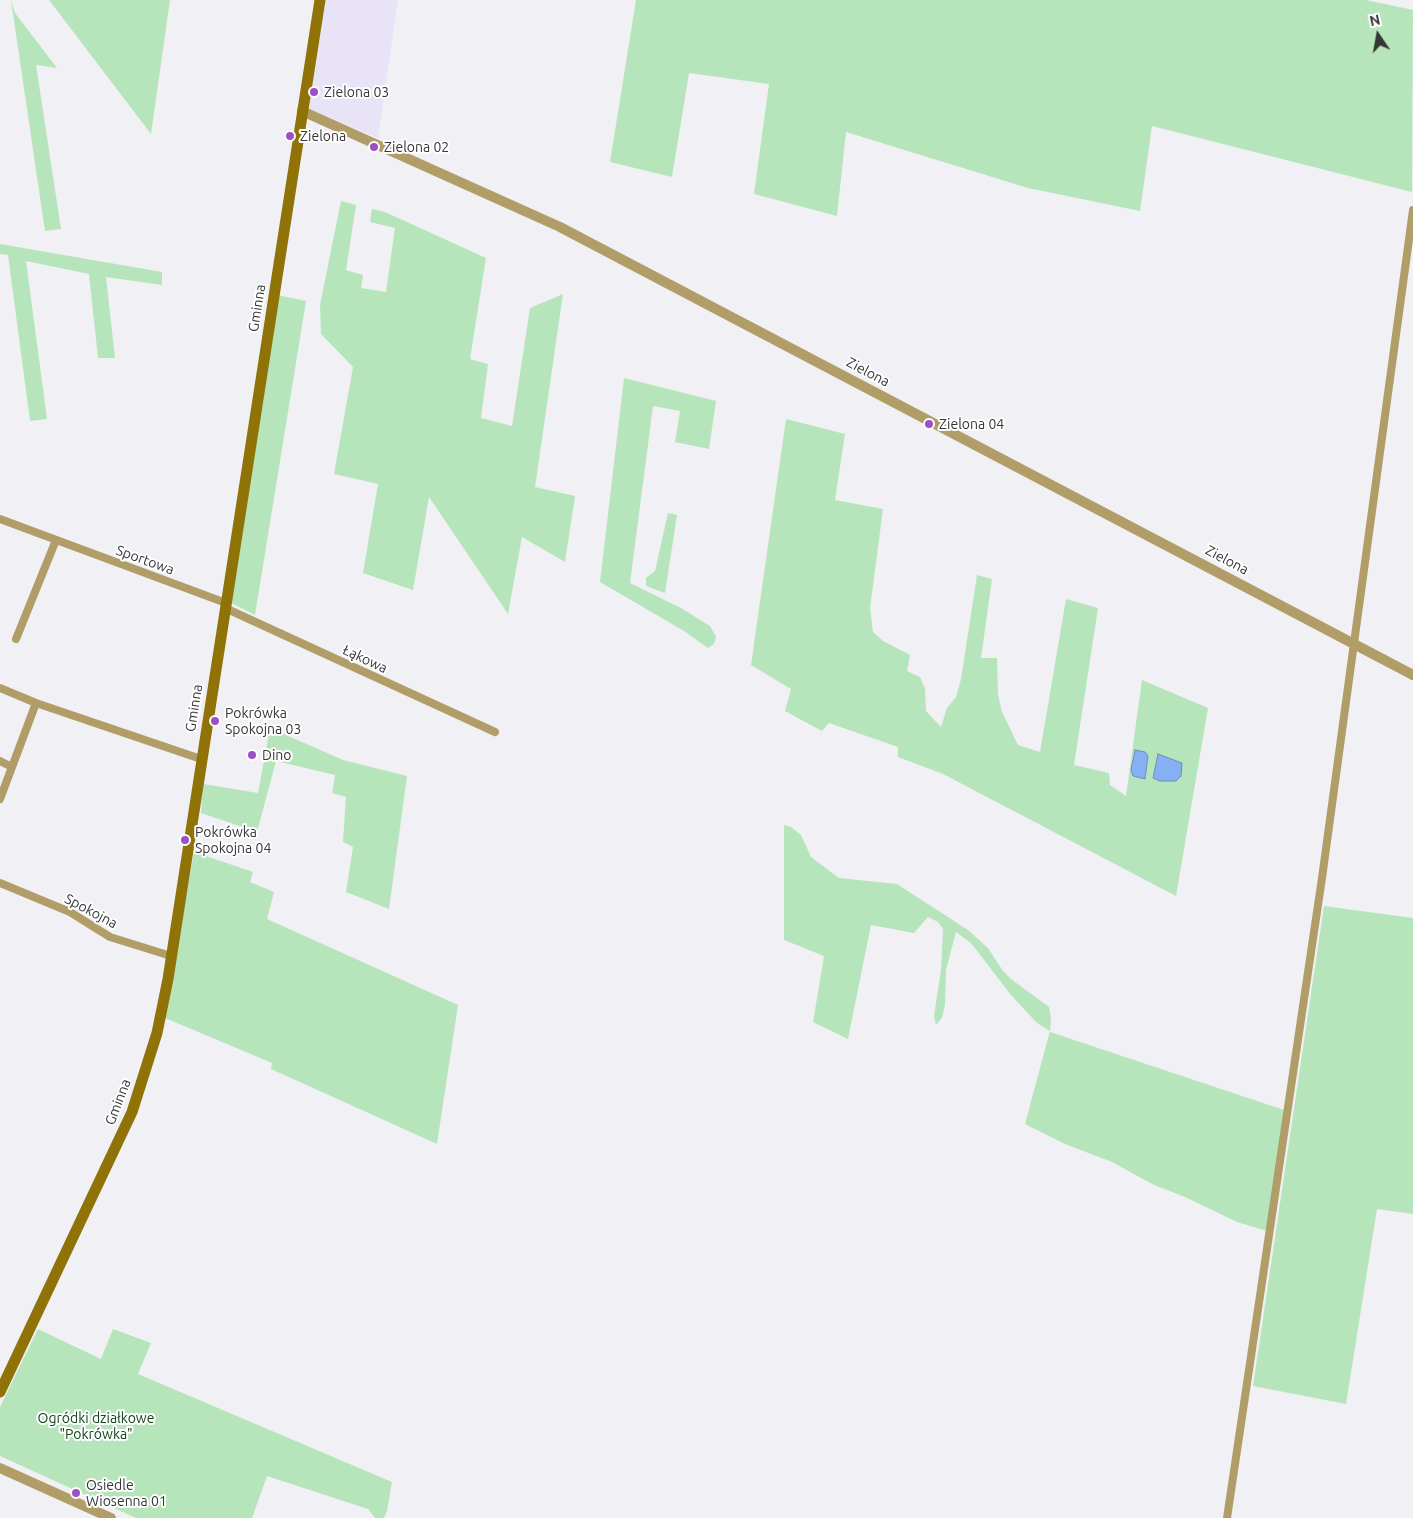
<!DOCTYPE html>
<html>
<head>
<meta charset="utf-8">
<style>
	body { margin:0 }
	#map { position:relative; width:1413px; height:1518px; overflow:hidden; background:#f0f0f5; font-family:Ubuntu,sans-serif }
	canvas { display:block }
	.north { position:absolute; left:1353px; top:10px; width:50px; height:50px; -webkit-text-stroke:4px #fefeff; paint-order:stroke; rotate:348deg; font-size:14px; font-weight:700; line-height:20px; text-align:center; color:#363638 }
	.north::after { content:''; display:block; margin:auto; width:18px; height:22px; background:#363638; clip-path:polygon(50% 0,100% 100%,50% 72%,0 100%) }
</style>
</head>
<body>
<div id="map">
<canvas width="1413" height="1518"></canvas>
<div class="north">N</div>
</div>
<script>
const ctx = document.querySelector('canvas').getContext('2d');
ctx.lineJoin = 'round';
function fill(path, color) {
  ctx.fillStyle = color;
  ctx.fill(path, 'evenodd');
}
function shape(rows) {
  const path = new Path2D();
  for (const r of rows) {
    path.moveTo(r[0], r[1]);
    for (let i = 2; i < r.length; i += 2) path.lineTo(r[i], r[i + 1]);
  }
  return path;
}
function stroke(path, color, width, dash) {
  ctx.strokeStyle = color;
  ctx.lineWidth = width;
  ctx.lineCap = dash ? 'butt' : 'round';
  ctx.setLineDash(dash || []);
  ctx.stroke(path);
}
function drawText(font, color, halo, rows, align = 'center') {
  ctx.font = font + ' Ubuntu,sans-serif';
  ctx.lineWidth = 4;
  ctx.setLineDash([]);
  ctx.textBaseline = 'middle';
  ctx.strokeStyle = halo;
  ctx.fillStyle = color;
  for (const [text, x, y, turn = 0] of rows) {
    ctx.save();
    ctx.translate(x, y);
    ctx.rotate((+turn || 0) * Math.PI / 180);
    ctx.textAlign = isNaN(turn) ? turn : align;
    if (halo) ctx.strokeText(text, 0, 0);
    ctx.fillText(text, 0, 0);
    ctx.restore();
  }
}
const industrial = shape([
	[324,0,398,0,378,138,307,108]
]);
const green = shape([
	[11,0,15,13,57,68,36,65,61,229,45,231],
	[49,0,170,0,151,134],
	[636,0,1366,0,1413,10,1412,192,1152,126,1140,211,1028,188,846,132,837,216,754,194,769,84,689,73,672,177,610,162],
	[341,201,356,205,346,270,363,275,361,288,386,292,395,228,370,222,372,209,385,212,486,258,470,359,488,364,481,418,512,426,530,308,563,294,535,487,575,496,565,562,522,537,508,614,429,497,413,590,363,573,378,484,334,474,353,367,321,334,320,305],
	[0,244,162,272,162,285,106,277,115,358,98,358,89,274,26,261,47,419,30,421,8,255,0,254],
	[277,295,306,301,255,615,231,603],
	[624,378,716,401,709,449,675,442,680,411,653,406,630,583,681,608,710,626,716,637,714,644,708,648,684,631,600,582],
	[786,419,845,434,835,500,883,509,870,608,873,632,883,641,910,655,907,671,920,677,925,689,926,711,941,727,947,708,956,697,961,679,977,575,992,579,981,658,997,658,998,695,1002,712,1018,745,1040,752,1066,599,1098,608,1074,765,1109,773,1110,785,1126,796,1142,680,1208,708,1176,896,943,774,898,757,898,747,829,723,822,731,785,711,791,689,751,665],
	[668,513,677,515,665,593,646,586,646,578,655,571],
	[270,728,343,760,407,776,389,909,346,892,353,847,343,842,346,797,332,793,335,775,276,761,257,832,201,813,203,784,258,793],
	[784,825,791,827,801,835,811,857,839,878,897,884,968,930,988,948,1003,971,1011,979,1049,1007,1051,1018,1050,1032,1284,1110,1267,1231,1237,1222,1185,1197,1154,1185,1112,1162,1065,1144,1025,1124,1050,1031,1037,1023,1011,995,971,943,956,932,946,970,945,1005,942,1018,936,1025,934,1016,941,970,943,929,938,922,928,917,914,933,871,925,848,1039,813,1022,824,956,784,940],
	[194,852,253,872,250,882,274,892,267,919,458,1005,437,1144,271,1069,272,1063,165,1018],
	[1324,906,1413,918,1413,1214,1377,1209,1346,1404,1253,1386],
	[38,1329,101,1359,113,1329,151,1343,138,1374,392,1482,387,1511,384,1518,375,1518,368,1509,267,1476,252,1518,136,1518,0,1456,0,1407]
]);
const water = shape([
	[1135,750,1145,752,1148,756,1145,779,1133,776,1131,770,1135,750],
	[1158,754,1182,763,1181,776,1176,781,1160,781,1153,778,1158,754]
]);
const minor = shape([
	[0,519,226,603],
	[225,608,495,732],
	[16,639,56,540],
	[0,688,36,703,201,759],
	[0,761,12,767],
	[0,799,36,703],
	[0,883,70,912,110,937,171,956],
	[1227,1518,1322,878,1413,210]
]);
const tertiary = shape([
	[302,111,560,227,1413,675],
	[0,1468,111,1518]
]);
const secondary = shape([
	[0,1392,132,1112,157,1033,168,979,320,0]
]);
const markers = [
	[314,92,5,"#9b51c3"],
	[290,136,5,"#9b51c3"],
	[374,147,5,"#9b51c3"],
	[929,424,5,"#9b51c3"],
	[215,721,5,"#9b51c3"],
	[252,755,5,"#9b51c3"],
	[185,840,5,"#9b51c3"],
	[76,1493,5,"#9b51c3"]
];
const poiNames = [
	["Zielona 03",324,92],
	["Zielona",300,136],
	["Zielona 02",384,147],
	["Zielona 04",939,424],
	["Pokrówka",225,713],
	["Spokojna 03",225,729],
	["Dino",262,755],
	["Pokrówka",195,832],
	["Spokojna 04",195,848],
	["Osiedle",86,1485],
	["Wiosenna 01",86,1501]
];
const streetNames = [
	["Gminna",257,308,-81],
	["Zielona",868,372,28],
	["Sportowa",145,560,20],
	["Zielona",1227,560,28],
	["Łąkowa",365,659,25],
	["Gminna",194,708,-81],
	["Spokojna",91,911,28],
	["Gminna",118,1102,-69]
];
const parkNames = [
	["Ogródki działkowe",96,1418],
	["\"Pokrówka\"",96,1434]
];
fill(industrial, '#e9e3f8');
fill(green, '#b7e5bb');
fill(water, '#87b0f4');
stroke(water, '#6f8bbc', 1);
stroke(minor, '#b09d67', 8);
stroke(tertiary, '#b09d67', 10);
stroke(secondary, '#907306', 11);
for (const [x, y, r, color] of markers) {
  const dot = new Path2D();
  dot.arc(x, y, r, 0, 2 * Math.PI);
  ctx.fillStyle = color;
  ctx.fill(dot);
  stroke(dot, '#fefeff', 2);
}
drawText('14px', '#363638', '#fefeff', poiNames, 'left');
drawText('14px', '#363638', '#fefeff', streetNames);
drawText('14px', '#12431d', '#fefeff', parkNames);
</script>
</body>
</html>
